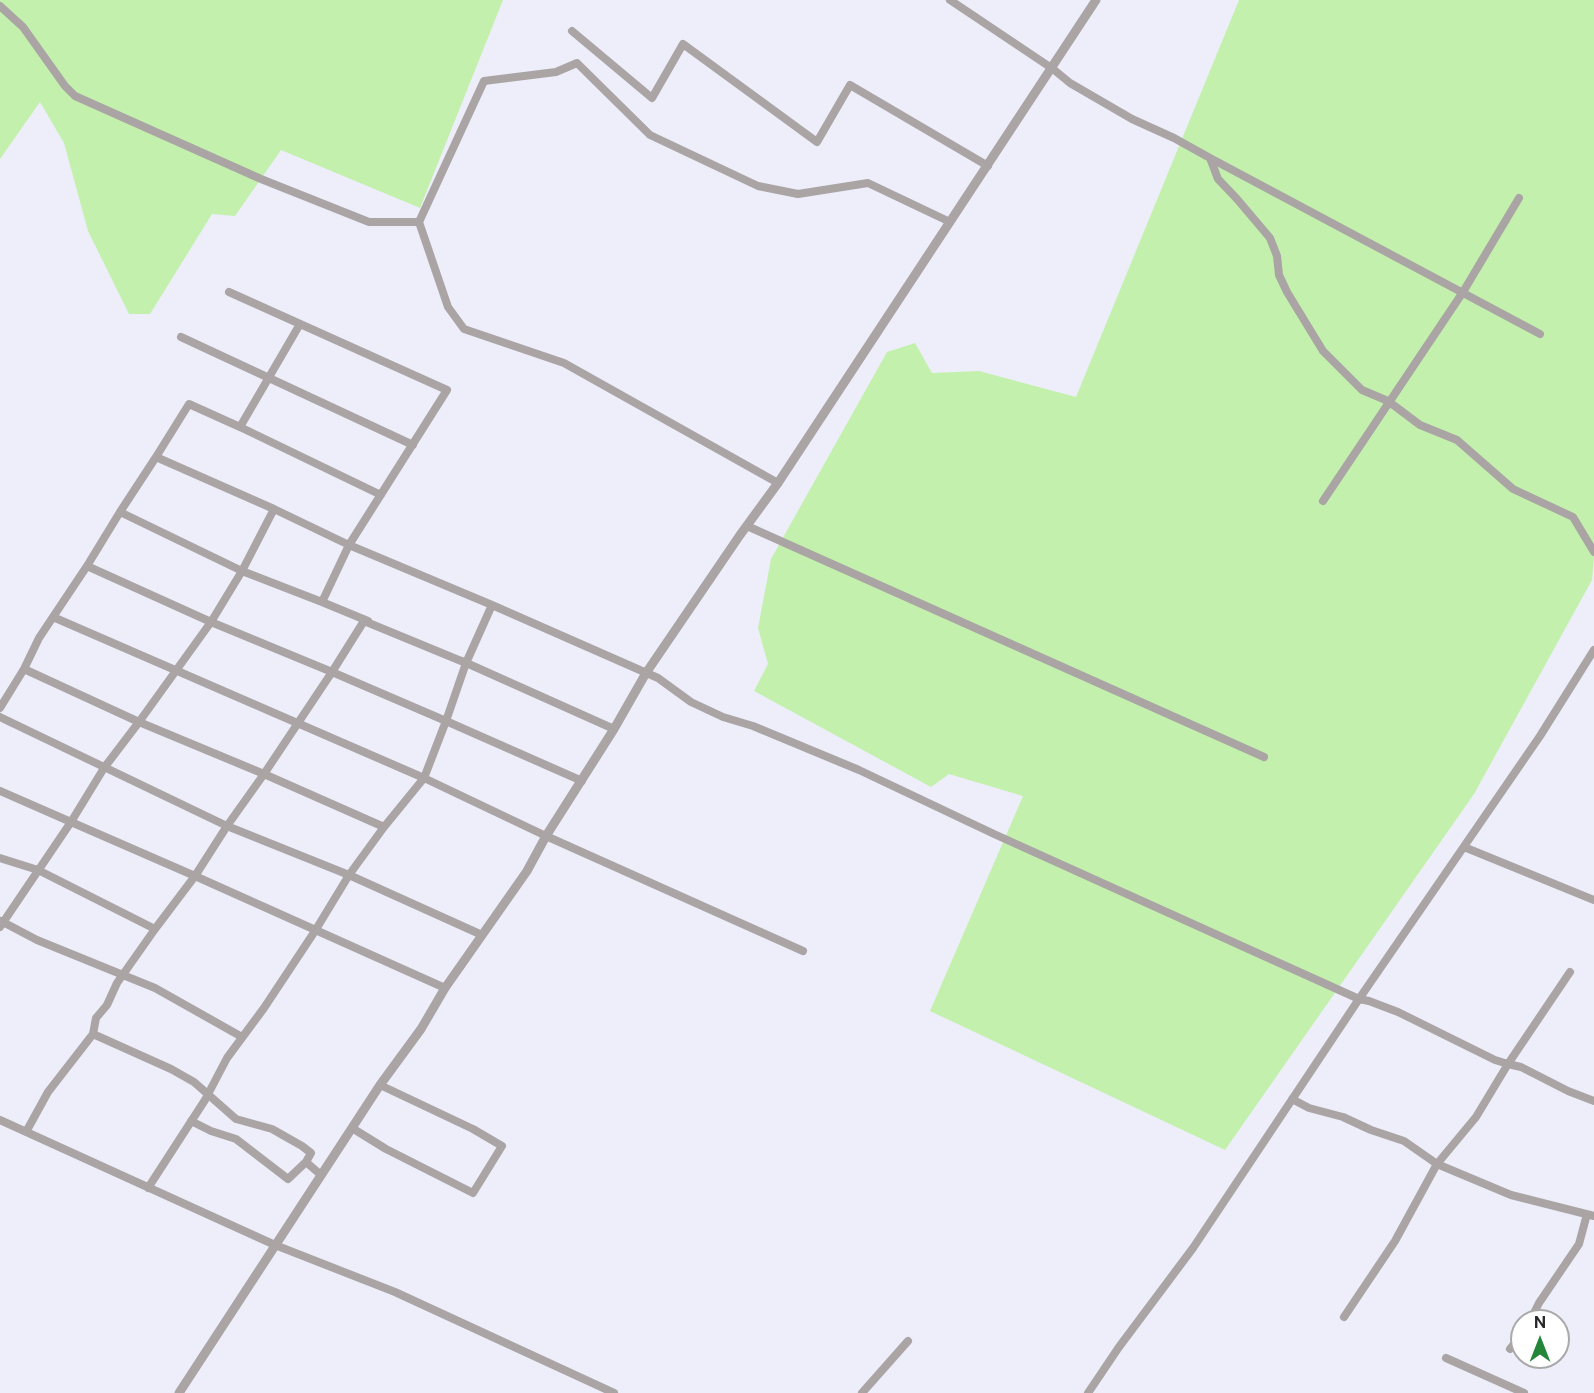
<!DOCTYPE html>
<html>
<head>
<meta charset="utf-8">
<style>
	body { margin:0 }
	#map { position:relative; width:1594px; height:1393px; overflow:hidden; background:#edeef9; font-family:"Public Sans",sans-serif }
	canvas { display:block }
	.north { position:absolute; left:1510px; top:1309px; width:60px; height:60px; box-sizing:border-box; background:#fff; border:2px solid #a9a9aa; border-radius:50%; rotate:0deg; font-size:16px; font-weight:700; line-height:24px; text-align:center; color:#27272b }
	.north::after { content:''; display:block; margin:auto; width:21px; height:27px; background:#238639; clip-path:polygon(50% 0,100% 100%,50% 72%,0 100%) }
</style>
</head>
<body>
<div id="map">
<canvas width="1594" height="1393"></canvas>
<div class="north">N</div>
</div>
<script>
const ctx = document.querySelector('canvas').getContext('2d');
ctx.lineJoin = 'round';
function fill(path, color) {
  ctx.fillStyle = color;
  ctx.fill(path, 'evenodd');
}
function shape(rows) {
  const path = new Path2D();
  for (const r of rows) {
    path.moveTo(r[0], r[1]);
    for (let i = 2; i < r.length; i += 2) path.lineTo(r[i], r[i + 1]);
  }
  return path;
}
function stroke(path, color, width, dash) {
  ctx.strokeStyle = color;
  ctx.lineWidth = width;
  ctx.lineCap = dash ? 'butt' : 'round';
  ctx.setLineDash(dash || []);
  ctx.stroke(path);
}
const green = shape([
	[0,0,503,0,420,208,281,150,235,216,212,214,150,314,129,314,88,231,64,143,40,102,0,159],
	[1239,0,1594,0,1594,557,1592,580,1474,794,1225,1150,930,1011,1023,796,949,774,931,787,754,691,768,664,758,628,771,559,887,352,915,343,932,373,979,371,1076,397]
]);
const minor = shape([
	[950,0,1053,69,1070,83,1132,119,1174,138,1210,158,1218,179,1237,199,1270,238,1277,256,1279,275,1287,292,1323,351,1362,390,1388,401,1420,425,1457,440,1513,489,1573,517,1594,552],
	[0,6,23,27,65,86,75,96,261,179,369,222,419,222],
	[572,31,652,98,683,44,817,142,850,85,988,166],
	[1210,158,1540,334],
	[229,292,447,390,349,545,492,605,658,678,691,702,723,717,753,726,859,770,994,834,1359,999,1369,1001,1398,1012,1495,1060,1508,1064,1570,972],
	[300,324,240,427,381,495],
	[181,337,413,445],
	[156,457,189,404,240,427],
	[778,483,564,363,464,329,448,307,419,222,484,81,556,72,577,63,650,135,758,186,798,194,868,183,950,222],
	[1323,501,1463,292,1519,198],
	[120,512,242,571,274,509,156,457,120,512,87,566,211,622,242,571,322,602,349,545,274,509],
	[747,526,1264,757],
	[322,602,368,621],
	[53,617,424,778,446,721,582,781],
	[462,661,614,729],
	[466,663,492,605],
	[0,708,24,669,39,638,87,566],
	[0,717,227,826,349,875,482,935],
	[0,791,71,822,104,768,139,722,211,622,332,672,446,721,466,663,364,621,332,672,264,774,384,827,349,875,315,931,264,1008,227,1058,205,1100,148,1188],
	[384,827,424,778,546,836,803,951],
	[1464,847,1594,900],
	[0,858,38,870,155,929],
	[1,921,37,940,155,988,242,1037],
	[0,927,71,822,195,876,227,826,264,774,139,722,24,669],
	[93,1034,171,1069,194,1082,236,1119,272,1129,302,1146,311,1153,306,1162,321,1175],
	[1292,1099,1309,1108,1343,1117,1371,1130,1404,1141,1437,1164,1511,1195,1594,1216],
	[0,1120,275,1245,395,1292,614,1393],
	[191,1121,211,1131,236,1139,288,1179,306,1162],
	[352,1128,386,1149,473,1193,502,1146,473,1129,380,1085],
	[26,1132,48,1092,93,1034,96,1018,107,1005,117,983,155,929,195,876,445,988],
	[1344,1317,1395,1241,1437,1164,1476,1117,1508,1064,1521,1067,1568,1091,1594,1101],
	[1530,1321,1539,1303,1579,1244,1587,1214],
	[1510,1349,1522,1334],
	[1446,1358,1524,1393],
	[862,1393,908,1341],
	[1088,1393,1119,1347,1193,1248,1359,999,1540,736,1594,650]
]);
const tertiary = shape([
	[179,1393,380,1085,421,1029,445,988,527,871,546,836,614,729,646,673,740,535,778,483,1096,0]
]);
fill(green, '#c3f0ad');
stroke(minor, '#aaa4a5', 8);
stroke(tertiary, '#aaa4a5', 9);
</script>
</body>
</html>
